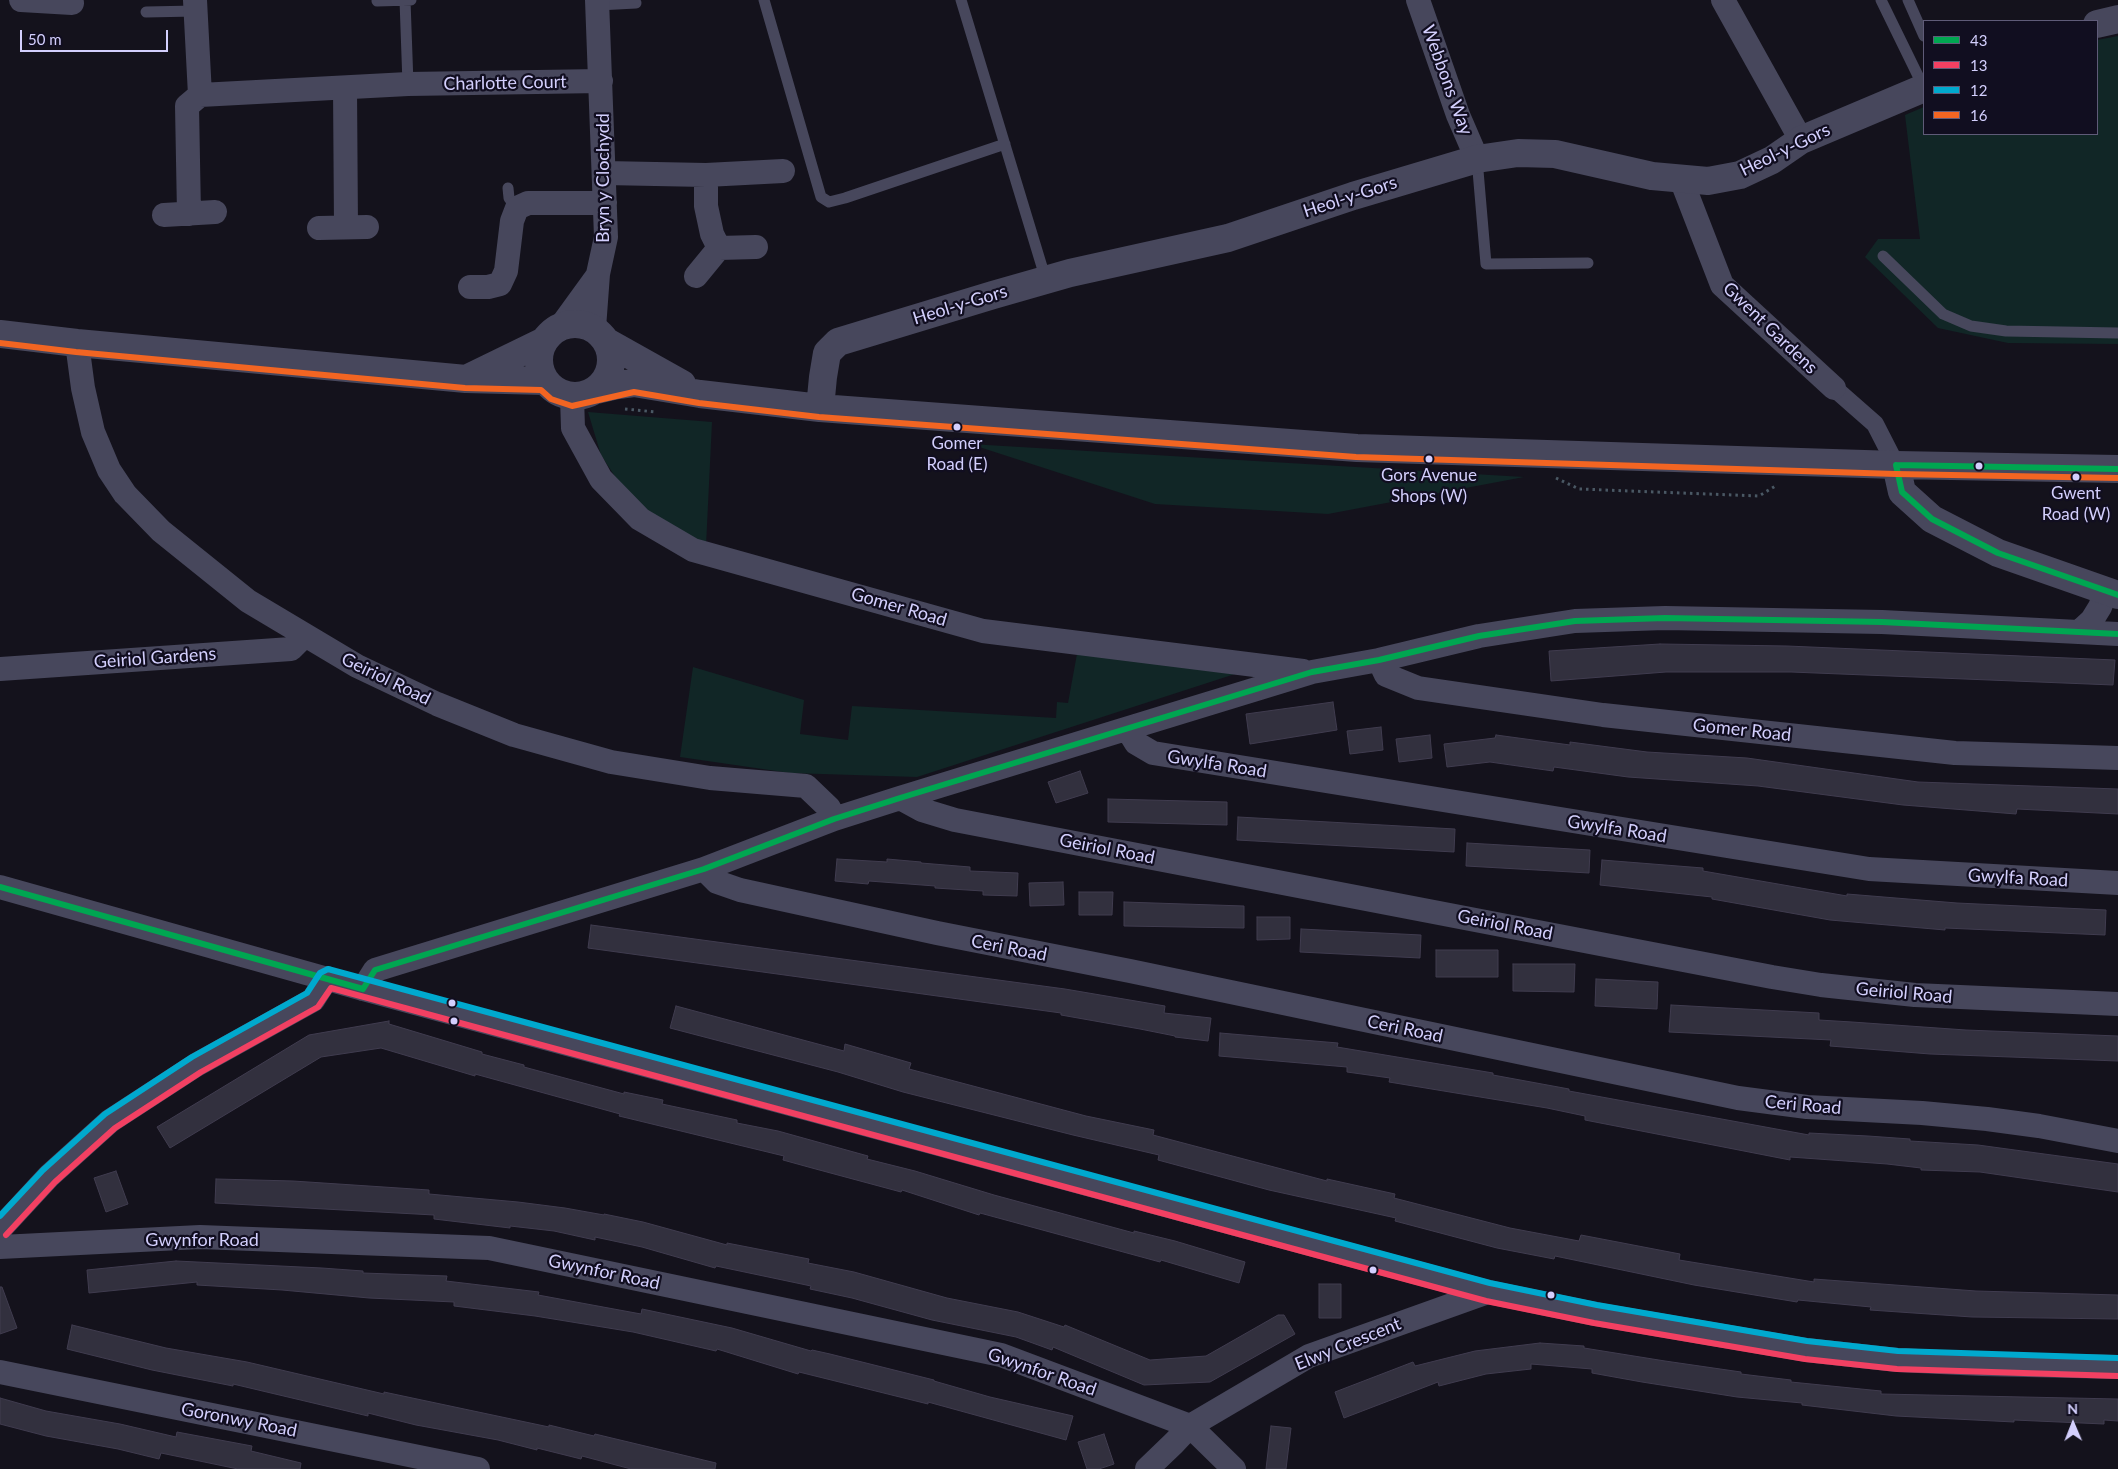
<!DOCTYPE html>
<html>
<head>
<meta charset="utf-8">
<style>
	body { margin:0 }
	#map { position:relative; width:2118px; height:1469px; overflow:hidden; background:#14121c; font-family:Lato,sans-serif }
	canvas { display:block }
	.legend { position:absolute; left:1923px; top:20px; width:175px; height:115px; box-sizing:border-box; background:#110e20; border:1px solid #5f5b78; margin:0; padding:6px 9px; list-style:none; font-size:15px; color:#d3cffd }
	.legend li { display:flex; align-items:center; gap:10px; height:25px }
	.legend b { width:25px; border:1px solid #5f5b78 }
	.north { position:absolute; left:2048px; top:1399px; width:50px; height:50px; -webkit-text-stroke:4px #110e20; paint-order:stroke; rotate:359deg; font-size:14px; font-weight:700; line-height:20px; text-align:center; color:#d3cffd }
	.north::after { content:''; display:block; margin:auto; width:18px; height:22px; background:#d3cffd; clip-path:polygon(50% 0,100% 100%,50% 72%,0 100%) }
	.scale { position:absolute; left:20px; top:30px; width:148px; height:22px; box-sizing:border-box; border:2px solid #d3cffd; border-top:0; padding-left:6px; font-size:15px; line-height:18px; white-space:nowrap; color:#d3cffd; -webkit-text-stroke:4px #110e20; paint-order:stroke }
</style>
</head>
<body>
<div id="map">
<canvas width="2118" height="1469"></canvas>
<ul class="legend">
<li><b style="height:6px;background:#00a651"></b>43</li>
<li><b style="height:6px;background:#f24062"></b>13</li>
<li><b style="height:6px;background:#00a9ce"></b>12</li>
<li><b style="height:6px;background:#f26522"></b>16</li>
</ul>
<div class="north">N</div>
<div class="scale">50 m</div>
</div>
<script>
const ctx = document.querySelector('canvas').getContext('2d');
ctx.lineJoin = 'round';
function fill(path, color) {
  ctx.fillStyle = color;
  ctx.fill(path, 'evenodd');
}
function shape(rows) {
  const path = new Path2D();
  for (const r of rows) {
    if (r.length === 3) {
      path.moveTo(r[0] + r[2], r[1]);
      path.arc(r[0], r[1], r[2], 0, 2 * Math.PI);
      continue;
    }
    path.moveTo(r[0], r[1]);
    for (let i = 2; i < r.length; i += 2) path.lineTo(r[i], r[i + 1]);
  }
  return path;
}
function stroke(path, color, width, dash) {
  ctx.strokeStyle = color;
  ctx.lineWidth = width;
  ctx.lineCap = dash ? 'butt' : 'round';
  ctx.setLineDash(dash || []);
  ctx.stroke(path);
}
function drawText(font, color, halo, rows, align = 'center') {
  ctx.font = font + ' Lato,sans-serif';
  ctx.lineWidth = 4.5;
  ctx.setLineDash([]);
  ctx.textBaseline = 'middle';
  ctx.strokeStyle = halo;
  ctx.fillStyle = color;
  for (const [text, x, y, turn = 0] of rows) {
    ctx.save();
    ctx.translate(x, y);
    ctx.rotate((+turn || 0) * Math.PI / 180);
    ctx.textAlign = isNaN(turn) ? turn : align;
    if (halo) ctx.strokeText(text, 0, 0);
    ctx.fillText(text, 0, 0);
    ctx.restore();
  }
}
const green = shape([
	[2118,36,2118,344,2008,343,1938,328,1865,257,1878,239,1920,239,1905,115,1924,107,1924,134,2097,134,2097,40],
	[588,412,712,422,706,546,664,524,627,495,601,455],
	[970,444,1524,477,1328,514,1155,504],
	[1077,654,1235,674,917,777,790,773,680,757,693,667,804,700,800,734,848,740,852,706,1056,718,1057,702,1068,703]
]);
const building = shape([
	[1660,644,1787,646,2115,660,2113,685,1791,672,1666,672,1551,681,1549,651,1660,644],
	[1333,702,1337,730,1250,744,1246,714,1333,702],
	[1381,727,1383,750,1350,754,1347,731,1381,727],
	[1430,735,1432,758,1399,762,1396,739,1430,735],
	[1496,735,1570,745,1570,742,1647,752,1747,758,1918,782,2118,789,2118,814,2017,809,2016,814,1903,805,1758,786,1628,777,1554,767,1553,771,1490,762,1447,767,1444,744,1495,738,1496,735],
	[1080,771,1088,793,1056,803,1048,782,1080,771],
	[1108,799,1227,802,1227,825,1108,822,1108,799],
	[1238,817,1455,829,1454,852,1237,840,1238,817],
	[1467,843,1590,850,1589,873,1466,866,1467,843],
	[837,859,887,862,887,859,921,862,921,863,970,867,970,871,1018,873,1017,896,983,895,983,891,935,888,935,886,869,881,868,884,835,881,837,859],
	[1602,860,1703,868,1703,871,1847,896,1847,894,1957,903,2106,910,2105,935,1945,928,1945,930,1830,920,1712,899,1712,897,1600,885,1602,860],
	[1063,882,1064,905,1030,906,1029,883,1063,882],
	[1079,892,1113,892,1112,915,1079,915,1079,892],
	[1124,902,1244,906,1244,928,1124,926,1124,902],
	[1257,917,1290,917,1290,939,1257,940,1257,917],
	[591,925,1065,989,1165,1006,1164,1013,1211,1018,1208,1041,1175,1037,1175,1036,1140,1029,1061,1015,1061,1013,588,948,591,925],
	[1301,929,1421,935,1420,958,1300,952,1301,929],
	[1436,950,1498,950,1498,977,1436,977,1436,950],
	[1513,964,1575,964,1574,992,1513,991,1513,964],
	[1596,979,1658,982,1657,1009,1595,1006,1596,979],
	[1671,1005,1819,1013,1819,1020,1852,1022,1966,1030,2118,1036,2118,1061,1930,1054,1830,1046,1831,1040,1669,1032,1671,1005],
	[676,1006,844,1051,845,1044,911,1063,909,1069,1086,1116,1154,1130,1153,1135,1327,1181,1327,1179,1395,1194,1394,1198,1510,1228,1579,1241,1581,1235,1680,1254,1679,1260,1814,1282,1814,1279,1976,1291,2118,1295,2118,1319,1972,1317,1870,1310,1871,1307,1798,1300,1797,1302,1694,1285,1555,1256,1554,1259,1497,1248,1395,1221,1396,1218,1269,1190,1158,1160,1159,1155,1073,1135,903,1092,838,1072,670,1028,676,1006],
	[389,1021,389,1024,482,1052,482,1054,524,1065,524,1067,624,1094,624,1092,663,1100,662,1104,737,1120,737,1123,778,1131,868,1156,867,1159,915,1171,994,1195,1134,1233,1134,1231,1175,1241,1245,1262,1239,1283,1161,1260,1160,1262,980,1213,979,1215,902,1190,901,1192,812,1168,783,1160,784,1156,619,1116,620,1114,475,1074,475,1076,381,1048,321,1057,170,1148,157,1127,309,1035,389,1021],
	[1220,1033,1338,1043,1337,1047,1493,1073,1493,1075,1569,1089,1569,1091,1809,1135,1809,1133,1868,1136,1910,1139,1910,1141,1978,1145,2118,1164,2118,1192,1980,1172,1921,1170,1921,1168,1887,1164,1790,1157,1790,1160,1585,1120,1585,1116,1547,1108,1389,1082,1390,1078,1347,1072,1347,1067,1219,1056,1220,1033],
	[116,1171,128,1204,106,1212,94,1178,116,1171],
	[216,1179,293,1181,429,1190,429,1194,518,1202,565,1208,604,1215,604,1214,643,1222,727,1245,727,1243,809,1259,808,1263,854,1272,947,1298,1018,1312,1064,1327,1065,1325,1150,1360,1206,1356,1278,1315,1284,1315,1295,1334,1210,1382,1144,1385,1053,1347,1052,1350,1016,1337,932,1320,852,1298,810,1289,811,1286,716,1266,715,1268,642,1247,595,1237,595,1240,554,1231,510,1226,510,1228,434,1219,434,1215,215,1203,216,1179],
	[176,1261,322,1268,363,1271,363,1273,447,1276,446,1281,539,1292,538,1295,641,1314,642,1309,732,1328,811,1351,812,1350,830,1354,934,1380,934,1381,990,1397,1073,1416,1066,1440,928,1402,928,1404,799,1372,798,1374,717,1349,716,1351,633,1332,535,1316,454,1306,454,1302,369,1298,282,1290,197,1285,197,1282,89,1293,87,1270,176,1261],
	[1319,1284,1341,1284,1341,1318,1319,1318,1319,1284],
	[0,1287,2,1287,17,1328,0,1334,0,1287],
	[72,1325,166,1348,247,1362,384,1394,384,1392,549,1427,549,1425,594,1436,595,1434,716,1463,715,1469,631,1469,582,1456,581,1459,537,1448,537,1450,498,1440,416,1425,368,1413,368,1416,233,1384,233,1386,152,1370,67,1349,72,1325],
	[1540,1343,1584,1346,1584,1348,1665,1361,1741,1372,1741,1374,1791,1380,1791,1382,1881,1391,1881,1394,2118,1399,2118,1421,2104,1420,2104,1424,2014,1420,2014,1422,1896,1416,1802,1405,1802,1403,1737,1397,1642,1382,1592,1373,1592,1369,1531,1364,1531,1369,1486,1374,1439,1386,1438,1382,1344,1418,1335,1392,1413,1362,1415,1366,1475,1351,1540,1343],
	[0,1398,46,1411,120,1424,176,1437,177,1432,252,1446,251,1451,301,1463,300,1469,238,1469,161,1453,159,1459,118,1449,46,1436,0,1424,0,1398],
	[1271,1426,1291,1428,1286,1469,1266,1469,1271,1426],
	[1104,1434,1114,1464,1099,1469,1087,1469,1078,1442,1104,1434]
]);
const path = shape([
	[625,409,656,412],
	[1556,478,1579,489,1759,496,1777,485]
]);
const service = shape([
	[405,0,408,84],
	[764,0,821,197,829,202,845,198,1005,144],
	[961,0,1046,280],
	[1881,0,1924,88],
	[1908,0,1924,36],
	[377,1,411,0],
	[598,5,636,3],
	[146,12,195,11],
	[1477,159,1486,264,1588,263],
	[508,188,509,198,517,208],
	[1883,256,1943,314,1971,326,2006,331,2118,333]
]);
const pedestrian = shape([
	[1834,388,1875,424,1896,465]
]);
const minor = shape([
	[21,0,72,3],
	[195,0,200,95],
	[1418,0,1458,115,1477,159],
	[1723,0,1801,140],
	[345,88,346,227],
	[605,173,706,175,783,171],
	[706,175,706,206,712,234,719,248],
	[1681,179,1722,285,1834,388],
	[189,214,187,106,200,95,408,84,601,81],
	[164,215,215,212],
	[319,228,367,227],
	[696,276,719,248,756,247],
	[470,287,488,287,500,284,506,271,512,221,517,208,528,203,605,203],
	[561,326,598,275],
	[594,328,598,274,606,237,597,0],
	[77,343,83,388,93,432,109,470,125,494,161,531,248,601,357,666,437,704,514,735,611,762,710,778,806,786,829,808,834,819],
	[572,397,573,428,601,479,640,519,693,550,983,631,1303,671],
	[2079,632,2092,620,2100,607,2106,591],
	[1379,660,1386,675,1418,688,1603,715,1955,753,2118,758],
	[0,669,291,649,304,636],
	[1128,730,1136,743,1153,753,1869,869,2118,883],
	[900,798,922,810,955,820,1772,977,1821,985,1915,995,2118,1004],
	[704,869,717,882,740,890,937,933,1130,971,1738,1098,1807,1107,1922,1113,1987,1119,2039,1126,2118,1141],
	[0,887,363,989,1488,1292,1595,1314,1806,1350,1897,1360,1982,1364,2118,1367],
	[363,989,375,970,704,869,834,819,900,798,1312,672,1379,660,1479,636,1575,621,1665,618,1882,622,2118,634],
	[0,1229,49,1176,110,1121,196,1065,313,1000,327,978],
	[0,1247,200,1237,489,1248,1001,1355,1190,1426,1234,1469],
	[0,1372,478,1469],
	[1147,1469,1174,1443,1190,1426,1309,1356,1488,1292]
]);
const tertiary = shape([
	[2097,24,2118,19],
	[575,360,36],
	[0,334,77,343,466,379,545,381],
	[607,342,682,384],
	[470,377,544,341],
	[597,390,618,385,634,383,700,394,820,408,1357,448,1896,465,2118,469],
	[820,408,823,377,827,353,838,342,993,295,1070,273,1228,238,1353,196,1477,159,1518,153,1555,154,1652,176,1708,181,1740,175,1772,160,1801,140,1924,88],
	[1896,465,1902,492,1932,519,1998,553,2118,595]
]);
const bus1 = shape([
	[1896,465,1902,492,1932,519,1998,553,2118,595],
	[1896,465,2118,469],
	[0,887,363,989],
	[363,989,375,970,704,869,834,819,900,798,1312,672,1379,660,1479,636,1575,621,1665,618,1882,622,2118,634]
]);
const bus2 = shape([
	[6,1235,55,1182,115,1128,201,1072,318,1007,331,988,1486,1301,1594,1323,1805,1359,1897,1369,2118,1376]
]);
const bus3 = shape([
	[0,1216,43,1170,105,1114,192,1057,307,993,320,973,328,969,1490,1283,1597,1305,1807,1341,1898,1351,2118,1358]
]);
const bus4 = shape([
	[0,343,76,352,465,388,541,390,551,399,572,406,634,392,699,403,819,417,1356,457,1896,474,2118,478]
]);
const markers = [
	[957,427,4.5,"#d3cffd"],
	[1429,459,4.5,"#d3cffd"],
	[1979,466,4.5,"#d3cffd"],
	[2076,477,4.5,"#d3cffd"],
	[452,1003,4.5,"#d3cffd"],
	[454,1021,4.5,"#d3cffd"],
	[1373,1270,4.5,"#d3cffd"],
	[1551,1295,4.5,"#d3cffd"]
];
const busNames = [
	["Gomer",957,444],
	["Road (E)",957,465],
	["Gors Avenue",1429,476],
	["Shops (W)",1429,497],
	["Gwent",2076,494],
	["Road (W)",2076,515]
];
const streetNames = [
	["Webbons Way",1447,80,70],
	["Charlotte Court",505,83,-1],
	["Heol-y-Gors",1785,150,-26],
	["Bryn y Clochydd",603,178,-90],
	["Heol-y-Gors",1350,197,-18],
	["Heol-y-Gors",960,305,-17],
	["Gwent Gardens",1770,328,44],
	["Gomer Road",899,607,16],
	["Geiriol Gardens",155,658,-4],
	["Geiriol Road",386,679,26],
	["Gomer Road",1742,730,6],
	["Gwylfa Road",1217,764,9],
	["Gwylfa Road",1617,829,9],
	["Geiriol Road",1107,849,11],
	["Gwylfa Road",2018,878,3],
	["Geiriol Road",1505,925,11],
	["Ceri Road",1009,948,11],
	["Geiriol Road",1904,993,5],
	["Ceri Road",1405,1029,12],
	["Ceri Road",1803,1105,5],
	["Gwynfor Road",202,1240],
	["Gwynfor Road",604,1272,12],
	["Elwy Crescent",1348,1344,-22],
	["Gwynfor Road",1042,1372,19],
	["Goronwy Road",239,1420,11]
];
fill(green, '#112626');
fill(building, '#32303e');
stroke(building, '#403c4f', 1);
stroke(path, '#4a5864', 3, [2.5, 4]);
stroke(service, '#47475c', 11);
stroke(pedestrian, '#47475c', 18);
stroke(minor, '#47475c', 24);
stroke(tertiary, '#47475c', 28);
stroke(bus1, '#00a651', 6);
stroke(bus2, '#f24062', 6);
stroke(bus3, '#00a9ce', 6);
stroke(bus4, '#f26522', 6);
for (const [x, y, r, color] of markers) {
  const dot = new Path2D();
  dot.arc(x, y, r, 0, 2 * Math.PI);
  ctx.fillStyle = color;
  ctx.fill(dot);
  stroke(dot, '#110e20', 2);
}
drawText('17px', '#d3cffd', '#110e20', busNames);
drawText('18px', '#d3cffd', '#110e20', streetNames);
</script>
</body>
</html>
